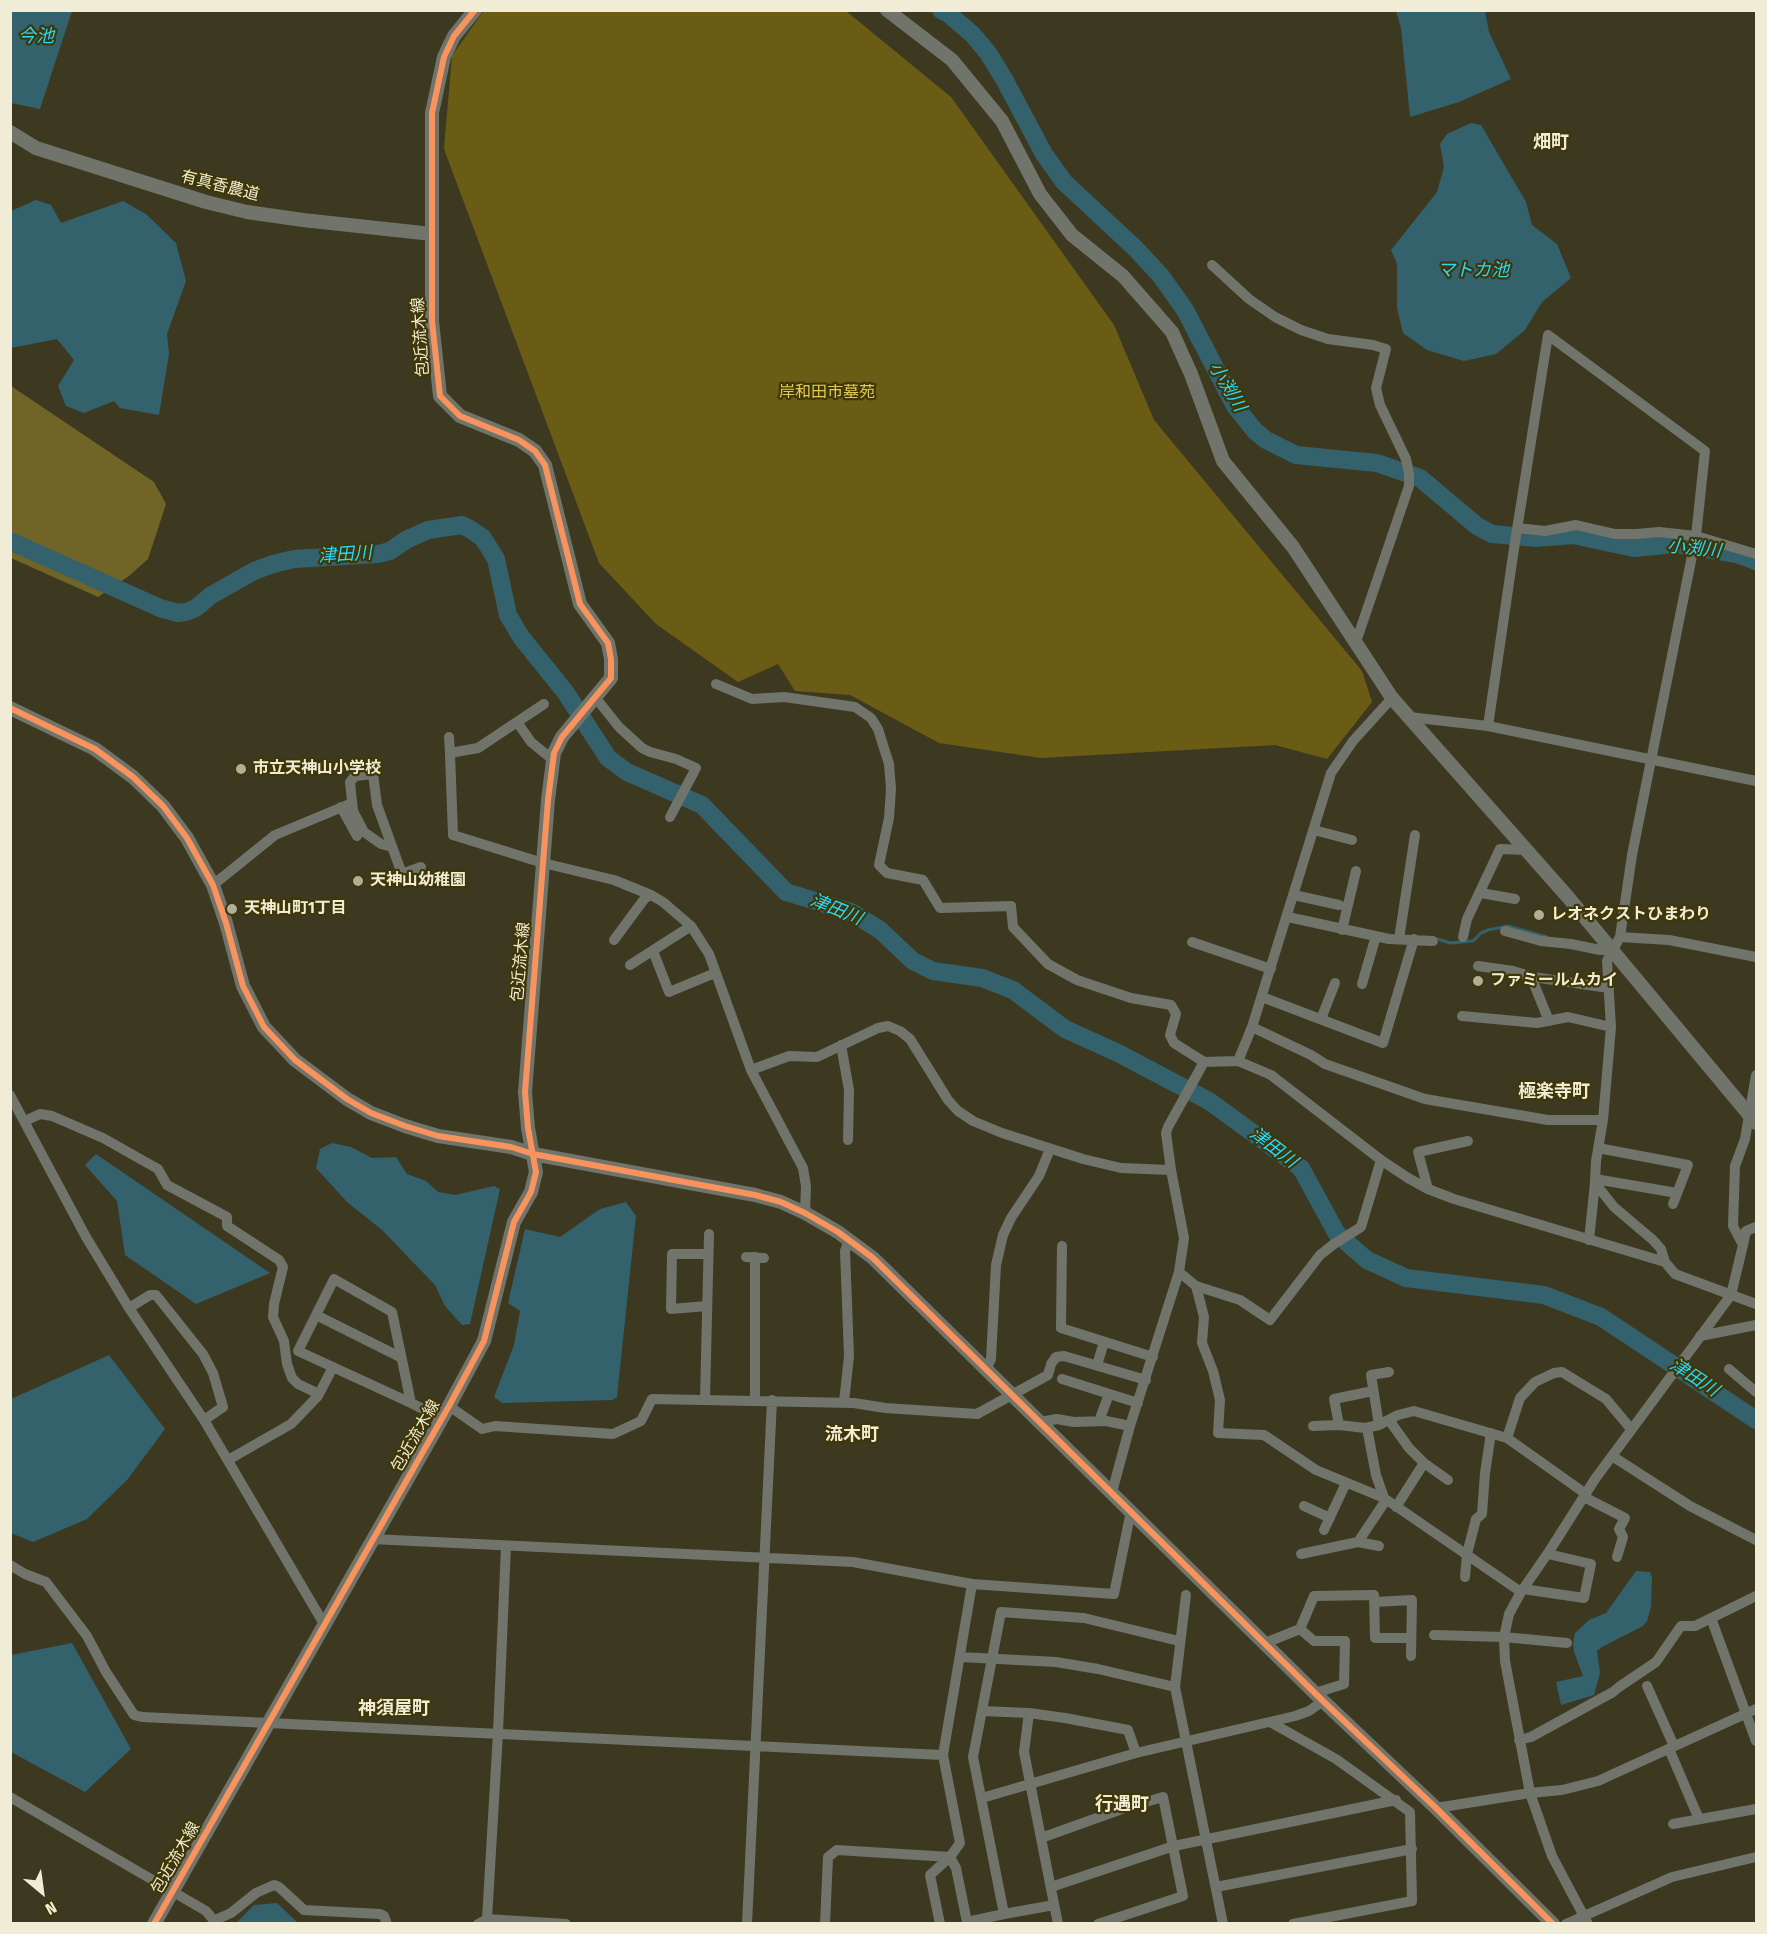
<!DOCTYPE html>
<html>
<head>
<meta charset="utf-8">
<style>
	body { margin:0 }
	#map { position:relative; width:1767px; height:1934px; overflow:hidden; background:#3d3921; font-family:"Fira Sans Condensed",sans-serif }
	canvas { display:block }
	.frame { position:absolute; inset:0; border:12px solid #f1ecd5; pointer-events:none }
	.north { position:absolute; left:12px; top:1862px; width:60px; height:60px; -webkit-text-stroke:4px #3f3707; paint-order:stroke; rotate:151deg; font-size:16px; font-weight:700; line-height:24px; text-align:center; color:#f1ecd5 }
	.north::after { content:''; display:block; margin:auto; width:21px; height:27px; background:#f1ecd5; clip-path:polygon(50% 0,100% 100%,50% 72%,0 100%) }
</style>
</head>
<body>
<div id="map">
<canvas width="1767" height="1934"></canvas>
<div class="frame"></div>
<div class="north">N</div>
</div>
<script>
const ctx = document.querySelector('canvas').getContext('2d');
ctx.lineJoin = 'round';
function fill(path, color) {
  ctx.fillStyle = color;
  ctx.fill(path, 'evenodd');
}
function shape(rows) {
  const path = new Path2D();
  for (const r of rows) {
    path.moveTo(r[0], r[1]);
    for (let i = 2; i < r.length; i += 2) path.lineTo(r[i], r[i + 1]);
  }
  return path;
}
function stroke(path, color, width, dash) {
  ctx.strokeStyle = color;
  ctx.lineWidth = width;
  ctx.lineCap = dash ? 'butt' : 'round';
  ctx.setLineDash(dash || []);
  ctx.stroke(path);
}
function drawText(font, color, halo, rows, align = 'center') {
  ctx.font = font + ' "Fira Sans Condensed","Noto Sans JP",sans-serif';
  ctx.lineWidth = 4.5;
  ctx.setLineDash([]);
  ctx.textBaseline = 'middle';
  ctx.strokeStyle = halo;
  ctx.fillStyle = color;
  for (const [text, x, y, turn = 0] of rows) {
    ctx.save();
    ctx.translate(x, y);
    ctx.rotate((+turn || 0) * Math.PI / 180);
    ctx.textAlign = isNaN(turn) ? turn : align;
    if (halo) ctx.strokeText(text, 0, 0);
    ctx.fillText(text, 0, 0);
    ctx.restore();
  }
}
const green = shape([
	[484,10,846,11,951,97,1114,325,1154,420,1362,671,1372,702,1327,759,1275,745,1041,758,939,743,850,695,795,691,778,664,738,682,656,624,599,563,444,149,452,56]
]);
const forest = shape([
	[11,386,154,482,166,504,148,559,129,576,98,597,11,558]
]);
const water = shape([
	[11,10,72,11,40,109,11,103],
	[1396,11,1485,11,1489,32,1511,79,1459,102,1410,117,1401,28],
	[1471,123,1481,125,1526,202,1532,225,1557,244,1571,278,1542,302,1525,330,1496,354,1464,361,1427,350,1403,333,1397,308,1397,264,1391,250,1437,192,1444,167,1440,144,1447,134],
	[36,200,51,205,61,223,123,201,146,214,176,243,186,281,167,334,169,354,159,415,120,408,114,401,84,413,66,406,58,386,74,360,57,339,11,348,11,211],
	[332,1143,351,1147,372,1158,396,1157,407,1174,426,1181,438,1192,455,1195,494,1186,500,1189,470,1324,462,1325,445,1306,435,1285,382,1230,347,1202,316,1168,320,1149],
	[96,1154,270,1273,196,1304,125,1255,117,1201,85,1165],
	[626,1202,636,1216,617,1397,612,1400,502,1403,494,1397,514,1345,520,1311,508,1303,525,1229,560,1237,600,1209],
	[109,1355,165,1429,127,1480,87,1519,33,1542,11,1533,11,1399],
	[1636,1571,1650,1572,1652,1577,1651,1607,1647,1621,1643,1626,1602,1647,1597,1651,1600,1673,1594,1695,1561,1705,1556,1682,1583,1676,1574,1652,1573,1643,1575,1633,1589,1620,1606,1613],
	[72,1643,131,1749,85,1792,11,1752,11,1655],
	[277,1903,298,1923,236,1923,254,1905]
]);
const stream = shape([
	[1438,939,1450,943,1473,941,1481,933,1488,930,1508,926,1547,937]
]);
const river = shape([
	[941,10,950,15,973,35,988,53,1004,79,1044,154,1064,182,1136,249,1161,276,1185,310,1235,406,1255,431,1266,440,1296,455,1377,463,1420,478,1477,526,1492,534,1536,538,1573,535,1634,548,1676,544,1737,554,1756,561],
	[10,541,160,608,178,613,186,612,196,608,210,596,254,571,273,564,294,559,378,554,390,551,406,540,428,530,462,525,470,529,483,538,496,559,508,615,521,637,566,693,608,758,627,772,702,805,786,892,851,912,880,930,913,961,933,971,982,978,1013,990,1065,1029,1118,1053,1209,1101,1301,1168,1337,1234,1367,1260,1406,1278,1544,1295,1601,1317,1756,1420]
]);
const minor = shape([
	[1212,265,1249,299,1275,317,1301,330,1328,339,1373,345,1386,349,1376,388,1380,405,1406,459,1409,474,1409,486,1356,642],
	[1517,528,1545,531,1576,525,1615,534,1637,534,1659,532,1696,536,1756,554],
	[716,684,752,699,784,697,855,707,871,718,878,729,889,764,891,789,889,818,879,865,887,873,923,880,940,908,1011,906,1013,927,1048,964,1077,980,1131,998,1171,1005,1176,1014,1170,1035,1174,1043,1204,1062,1238,1061,1271,1075,1381,1160,1408,1178,1428,1189,1454,1199,1665,1262],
	[595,697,619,727,642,748,650,752,676,759,696,768,670,817],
	[1409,717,1488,726,1515,542,1548,335,1705,451,1696,536,1632,855,1620,937,1607,961,1611,1027,1603,1120,1596,1161,1595,1183,1614,1207,1653,1240,1661,1249,1665,1262,1675,1274,1756,1304],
	[517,722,544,704],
	[1488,726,1756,781],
	[449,737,450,753],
	[553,760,531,742,517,722,478,748,450,753,453,835,543,863,614,880,651,895,663,902,691,926,709,954,751,1070,803,1168,806,1186,805,1213],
	[341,807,357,836],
	[1314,830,1352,840],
	[392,847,381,844,364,832,353,811,350,782,355,776,373,774,377,805,402,874],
	[384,880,421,867],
	[213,885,275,835,352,803],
	[1481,893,1515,899],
	[1294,895,1339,905],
	[1288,917,1389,939,1433,941],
	[1342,930,1356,871],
	[1505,931,1541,941,1571,944,1600,950,1612,950],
	[1463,937,1467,919,1500,849,1526,850],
	[1620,937,1669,940,1756,957],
	[1399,939,1415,835],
	[614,940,645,898,651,895],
	[1192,942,1271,969],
	[653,951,669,992,715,973],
	[630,965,691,926],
	[1478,966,1513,971,1533,977,1609,988],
	[1362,984,1376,936],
	[1534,984,1549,1021],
	[1262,997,1383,1043,1414,939],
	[1462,1016,1537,1023,1568,1017,1611,1027],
	[1321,1019,1335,983],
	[1252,1027,1311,1055,1325,1064,1425,1099,1548,1120,1603,1120],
	[841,1045,849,1090,848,1140],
	[1238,1061,1252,1027,1331,773,1353,741,1392,698],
	[751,1070,789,1056,817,1057,878,1028,888,1026,900,1031,910,1039,948,1100,958,1111,973,1121,1002,1133,1083,1159,1121,1168,1171,1170],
	[10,1095,86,1237,129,1308,204,1420,324,1624],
	[25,1121,40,1114,52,1116,103,1138,158,1169,167,1185,227,1217,227,1226,279,1260,283,1267,274,1304,273,1317,284,1341,287,1364,292,1378,298,1384,319,1394],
	[1598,1148,1688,1165,1673,1204],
	[1595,1179,1677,1193],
	[1428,1189,1418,1152,1468,1141],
	[1589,1240,1595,1183],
	[1743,1245,1746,1231,1756,1227],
	[1062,1246,1061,1328,1153,1357],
	[746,1257,764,1258],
	[1179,1272,1196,1286,1240,1300,1270,1320,1320,1255,1334,1244,1361,1227,1381,1160],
	[334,1279,392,1312,411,1403,298,1351,334,1279],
	[1196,1286,1204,1317,1202,1343,1213,1371,1220,1400,1218,1433,1264,1435,1316,1470,1384,1498,1521,1592],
	[707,1306,671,1309,672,1254,708,1254],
	[129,1308,150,1295,156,1295,203,1354,213,1373,223,1407,204,1420],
	[316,1315,400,1357],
	[1700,1336,1756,1325],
	[1097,1365,1104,1342],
	[986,1369,991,1359,996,1265,1003,1235,1011,1218,1039,1176,1050,1149],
	[1729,1369,1756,1392],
	[1062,1379,1138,1403],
	[705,1399,709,1234],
	[755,1400,755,1257],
	[844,1402,849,1356,845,1251,849,1240],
	[411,1403,441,1418],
	[449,1406,482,1429,495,1426,613,1434,641,1421,652,1399,854,1403,885,1408,977,1414,1048,1375,1051,1364,1056,1357,1064,1356,1146,1380],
	[1389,1420,1409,1448,1424,1463,1448,1480],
	[1099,1421,1109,1394],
	[1040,1422,1057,1419,1074,1422,1106,1421,1130,1426],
	[1339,1425,1334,1399,1373,1391],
	[1379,1425,1371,1375,1389,1372],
	[1313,1426,1339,1425,1365,1428,1379,1425,1398,1415,1414,1411,1507,1438],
	[1367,1428,1376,1475,1384,1498],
	[1612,1456,1690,1506,1756,1540],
	[228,1460,291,1424,318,1396,333,1367],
	[1112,1492,1130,1426,1179,1272,1184,1238,1171,1170,1166,1133,1168,1127,1204,1062],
	[1586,1494,1507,1438,1520,1398,1535,1382,1554,1373,1562,1372,1606,1399,1631,1429],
	[1584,1497,1625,1518,1619,1529,1623,1537,1617,1557],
	[1304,1506,1330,1518],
	[1396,1507,1424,1463],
	[1324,1530,1346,1483],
	[372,1539,853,1562,972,1584,1114,1594,1131,1511],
	[1358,1542,1379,1546],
	[1301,1554,1358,1542,1386,1500],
	[10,1565,25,1574,46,1582,87,1636,106,1672,134,1715,142,1717,943,1755],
	[1465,1577,1467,1554,1476,1519,1482,1514,1485,1473,1491,1433],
	[1523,1589,1584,1598,1591,1564,1548,1554],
	[1186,1595,1175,1687,1223,1924],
	[1374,1602,1412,1600,1411,1656],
	[1711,1618,1756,1741],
	[1300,1629,1314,1641,1345,1641,1344,1684,1315,1693],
	[1434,1635,1504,1637,1567,1643],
	[1265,1643,1300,1629,1314,1596,1374,1595,1375,1638,1411,1638],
	[960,1657,1056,1662,1098,1669,1175,1687],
	[1647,1686,1674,1746],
	[982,1711,1029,1713,1065,1718,1128,1730,1136,1753],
	[1029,1713,1024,1752,1058,1924],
	[1270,1722,1336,1759,1410,1812,1412,1901,1293,1924],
	[1519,1740,1531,1737,1613,1692,1619,1687,1656,1662,1681,1626,1695,1626,1756,1596],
	[1669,1749,1699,1819],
	[10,1797,206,1911,217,1924],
	[982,1798,1136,1753,1295,1716,1309,1711,1323,1701],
	[1436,1808,1530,1793,1562,1790,1598,1781,1756,1709],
	[1673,1824,1756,1809],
	[1041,1838,1122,1809,1163,1797,1183,1896,1098,1924],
	[1051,1887,1174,1846,1396,1800],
	[1216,1887,1412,1849],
	[1054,1905,1004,1914,973,1757,1001,1612,1084,1618,1179,1641],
	[487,1919,498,1733,506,1546],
	[215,1920,231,1913,256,1893,274,1885,279,1887,304,1910,380,1914,384,1916,387,1924],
	[478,1924,487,1919,566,1924],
	[747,1924,772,1400],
	[825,1924,828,1857,837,1850,950,1857,956,1868,967,1922,1004,1914],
	[940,1924,930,1875,950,1857,960,1843,943,1755,972,1584],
	[1566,1924,1672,1877,1756,1857],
	[1588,1924,1552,1856,1530,1793,1505,1661,1504,1637,1509,1614,1521,1592,1550,1550,1595,1479,1731,1295,1743,1245,1733,1226,1735,1166,1745,1139,1756,1075]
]);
const tertiary = shape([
	[887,10,952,60,1002,121,1040,194,1072,235,1123,276,1172,332,1191,374,1223,461,1293,547,1392,698,1567,896,1756,1123],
	[10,132,36,148,206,202,247,212,303,220,432,234],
	[10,708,95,749,133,777,163,806,187,838,213,885,226,923,243,986,264,1027,295,1060,347,1099,371,1113,405,1126,438,1136,511,1147,533,1154,755,1195,781,1202,805,1213,838,1232,873,1258,1323,1701,1436,1808,1553,1924],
	[154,1924,449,1406,484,1341,514,1222,531,1192,536,1172,528,1128,525,1092,548,800,554,753,562,737,611,678,611,659,608,643,580,604,545,465,535,451,519,440,460,416,440,396,432,321,432,113,444,57,454,36,475,10]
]);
const cycleway = shape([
	[10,708,95,749,133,777,163,806,187,838,213,885,226,923,243,986,264,1027,295,1060,347,1099,371,1113,405,1126,438,1136,511,1147,533,1154,755,1195,781,1202,805,1213,838,1232,873,1258,1323,1701,1436,1808,1553,1924],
	[154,1924,449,1406,484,1341,514,1222,531,1192,536,1172,528,1128,525,1092,548,800,554,753,562,737,611,678,611,659,608,643,580,604,545,465,535,451,519,440,460,416,440,396,432,321,432,113,444,57,454,36,475,10]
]);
const markers = [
	[241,769,6,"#b2ad96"],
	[358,881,6,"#b2ad96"],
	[232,909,6,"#b2ad96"],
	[1539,915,6,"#b2ad96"],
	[1478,981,6,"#b2ad96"]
];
const streetNames = [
	["有真香農道",220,186,14],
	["包近流木線",421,337,-94],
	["包近流木線",521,962,-85],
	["包近流木線",416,1436,-60],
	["包近流木線",176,1858,-60]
];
const parkNames = [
	["岸和田市墓苑",827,393]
];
const poiNames = [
	["市立天神山小学校",253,769],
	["天神山幼稚園",370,881],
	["天神山町1丁目",244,909],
	["レオネクストひまわり",1551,915],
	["ファミールムカイ",1490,981]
];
const waterNames = [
	["今池",36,37],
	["マトカ池",1473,271],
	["小渕川",1227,387,59],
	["小渕川",1694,549,6],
	["津田川",345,555,-4],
	["津田川",836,910,22],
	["津田川",1273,1148,37],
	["津田川",1694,1378,33]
];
const neighbourhoodNames = [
	["畑町",1551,143],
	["極楽寺町",1554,1092],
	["流木町",852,1435],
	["神須屋町",394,1709],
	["行遇町",1122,1805]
];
fill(green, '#6a5c14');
fill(forest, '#706427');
fill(water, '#33616c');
stroke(stream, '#33616c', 3);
stroke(river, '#33616c', 18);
stroke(minor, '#70746b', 10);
stroke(tertiary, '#70746b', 14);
stroke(cycleway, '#f8935d', 6);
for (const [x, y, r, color] of markers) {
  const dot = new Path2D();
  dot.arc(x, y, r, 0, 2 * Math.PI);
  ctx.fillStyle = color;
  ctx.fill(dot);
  stroke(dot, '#3f3707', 2);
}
drawText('16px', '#f1ecd5', '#3f3707', streetNames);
drawText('16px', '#e3cb52', '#3f3707', parkNames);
drawText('bold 16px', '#f1ecd5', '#3f3707', poiNames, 'left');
drawText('italic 18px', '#24d8ff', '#3f3707', waterNames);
drawText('bold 18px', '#f1ecd5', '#3f3707', neighbourhoodNames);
</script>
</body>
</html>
